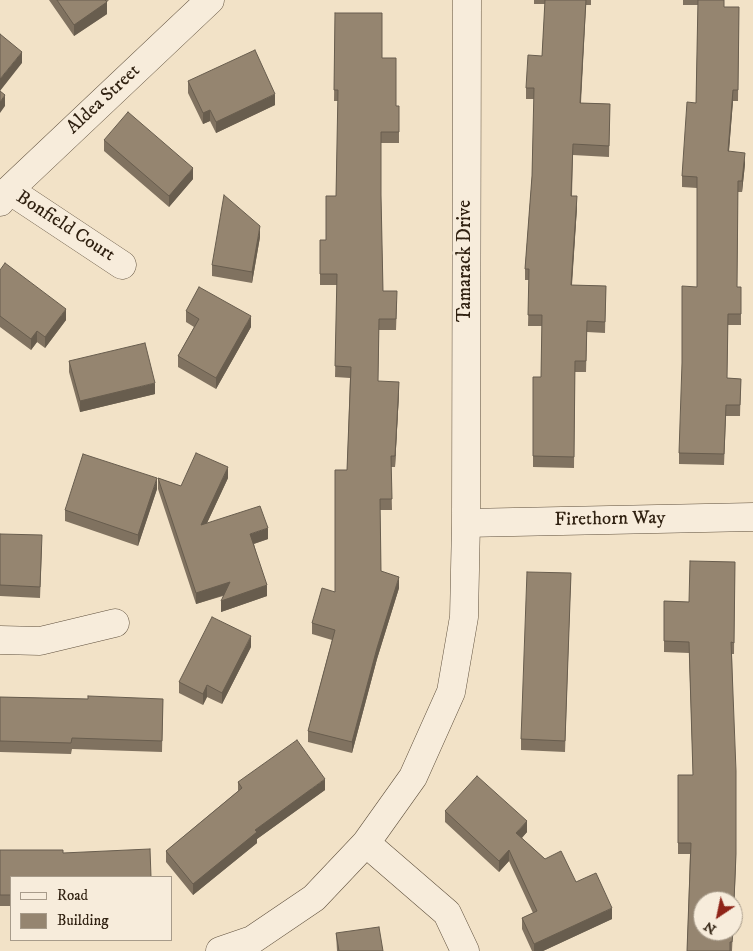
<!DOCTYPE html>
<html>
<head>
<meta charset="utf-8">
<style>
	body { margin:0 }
	#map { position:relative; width:753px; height:951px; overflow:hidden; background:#f2e2c7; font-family:"IM FELL DW Pica",serif }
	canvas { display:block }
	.legend { position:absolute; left:10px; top:876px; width:162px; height:65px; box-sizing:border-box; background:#f7ecdb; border:1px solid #a79b8a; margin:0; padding:6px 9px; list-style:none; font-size:15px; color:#302111 }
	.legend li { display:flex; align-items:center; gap:10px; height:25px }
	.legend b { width:25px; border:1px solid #a79b8a }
	.north { position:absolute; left:693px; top:891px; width:50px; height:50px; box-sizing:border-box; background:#f7ecdb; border:1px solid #a79b8a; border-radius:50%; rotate:214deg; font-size:14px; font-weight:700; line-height:20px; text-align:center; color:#302111 }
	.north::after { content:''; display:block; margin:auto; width:18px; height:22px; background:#8f2418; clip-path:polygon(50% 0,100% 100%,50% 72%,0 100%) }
</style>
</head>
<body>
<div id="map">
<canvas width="753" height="951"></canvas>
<ul class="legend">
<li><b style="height:6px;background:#f7ecdb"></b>Road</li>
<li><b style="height:14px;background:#958570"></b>Building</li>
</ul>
<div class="north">N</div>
</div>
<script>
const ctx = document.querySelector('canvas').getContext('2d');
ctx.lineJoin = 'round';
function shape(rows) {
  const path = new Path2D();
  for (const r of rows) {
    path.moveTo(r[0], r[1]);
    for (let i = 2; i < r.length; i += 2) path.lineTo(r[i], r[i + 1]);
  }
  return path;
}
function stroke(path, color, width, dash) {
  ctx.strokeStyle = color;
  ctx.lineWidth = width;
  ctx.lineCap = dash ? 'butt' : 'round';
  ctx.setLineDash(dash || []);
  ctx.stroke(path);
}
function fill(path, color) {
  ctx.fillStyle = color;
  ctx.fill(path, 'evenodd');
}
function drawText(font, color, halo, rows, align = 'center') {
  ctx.font = font + ' "IM FELL DW Pica",serif';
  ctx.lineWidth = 5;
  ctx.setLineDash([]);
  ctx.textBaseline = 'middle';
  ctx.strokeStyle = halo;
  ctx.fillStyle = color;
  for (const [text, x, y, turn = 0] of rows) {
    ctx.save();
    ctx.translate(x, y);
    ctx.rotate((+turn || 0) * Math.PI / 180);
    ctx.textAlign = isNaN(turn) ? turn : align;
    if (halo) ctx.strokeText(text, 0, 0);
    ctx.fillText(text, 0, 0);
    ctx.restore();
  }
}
const minor = shape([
	[9,190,122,265],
	[0,202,9,190,210,0],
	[466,523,753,517],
	[0,640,40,641,115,623],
	[366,843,447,913,465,951],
	[220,951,252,940,314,898,366,843,413,777,451,692,464,617,466,523,467,0]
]);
const wall = shape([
	[49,0,109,0,107,2,107,14,74,36],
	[534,0,591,0,591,5,586,5,581,103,610,104,609,157,573,155,572,196,577,207,572,285,606,286,605,333,587,332,586,372,575,372,574,468,533,467,533,377,541,377,542,326,528,326,529,280,525,280,525,269,532,176,534,99,526,99,526,88,542,56,545,4,534,4],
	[683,0,724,0,724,7,739,7,738,101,733,101,729,151,745,164,742,192,738,192,737,287,741,287,741,325,728,325,727,378,741,379,740,416,726,416,724,465,679,464,679,453,697,287,697,188,682,187,682,176,696,103,698,5,683,5],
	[335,13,382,58,396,106,399,106,399,143,381,143,381,199,383,291,397,302,396,330,379,330,378,381,399,393,395,467,391,467,392,510,380,510,381,571,399,588,377,659,352,753,308,742,308,731,332,640,312,634,312,623,335,592,347,470,350,378,335,377,337,285,320,285,320,240,326,240,336,196,338,101,334,101],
	[188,81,275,105,216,133,210,121,203,124,188,93],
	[104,140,193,179,169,207,104,151],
	[260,237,252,283,212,276,212,265],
	[0,270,66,320,45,348,37,342,31,350,0,327],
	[186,311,251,327,216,389,178,367,178,356,194,327,186,322],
	[69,361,155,394,80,412,69,372],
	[158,478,181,486,228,478,207,523,268,539,254,544,267,596,221,612,223,596,196,604,158,489],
	[157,489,138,546,65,521,65,510],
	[0,534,42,546,40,598,0,596],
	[735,562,734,654,732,654,736,865,732,951,687,951,690,854,678,854,678,775,693,775,689,653,664,652,664,601,689,602],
	[571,573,565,752,521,750,521,739],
	[251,647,222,704,207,697,203,705,179,693,179,682],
	[0,697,88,699,163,699,162,752,72,749,71,754,0,752],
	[238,782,325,790,257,839,257,843,193,895,166,862,166,851,238,791],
	[445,811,527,832,522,838,545,859,576,882,612,919,543,951,532,951,522,929,522,918,533,913,509,861,499,872,445,822],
	[0,850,11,877,11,906,0,906],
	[336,933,383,951,337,951]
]);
const shadedWall = shape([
	[586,0,580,114,580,103],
	[107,2,107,14,74,36,74,25],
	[22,52,22,63,0,91,0,79],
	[733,90,733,101,728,162,728,151],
	[275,94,275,105,216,133,216,122],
	[5,95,5,106,0,113,0,102],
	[210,110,210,121,203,124,203,113],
	[745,153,745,164,742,192,742,181],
	[193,168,193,179,169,207,169,196],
	[577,196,577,207,571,296,571,285],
	[260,226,260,237,252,283,252,272],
	[66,309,66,320,45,348,45,337],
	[251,316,251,327,216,389,216,378],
	[37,331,37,342,31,350,31,339],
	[399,382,399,393,395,467,395,456],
	[155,383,155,394,80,412,80,401],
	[228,467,228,478,201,536,201,525],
	[157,478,157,489,138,546,138,535],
	[268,528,268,539,250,545,250,534],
	[399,577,399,588,377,659,352,753,352,742,377,648],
	[230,582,230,593,196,604,196,593],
	[267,585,267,596,221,612,221,601],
	[251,636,251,647,222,704,222,693],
	[207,685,207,697,203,705,203,694],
	[325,779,325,790,257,839,257,843,193,895,193,884,255,830],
	[527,821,527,832,516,844,516,833],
	[509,850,509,861,499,872,499,861],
	[612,908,612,919,543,951,534,951,534,944]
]);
const building = shape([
	[57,0,105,0,107,2,74,25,57,0],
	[545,0,586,0,580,103,610,104,609,146,573,144,571,196,577,196,571,285,606,286,605,322,587,321,586,361,575,361,574,457,533,456,533,377,541,377,542,315,528,315,529,269,525,269,532,176,534,88,526,88,528,55,542,56,545,0],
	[698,0,724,0,724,7,739,7,738,90,733,90,728,151,745,153,742,181,738,181,737,287,741,287,741,314,728,314,727,378,741,379,740,405,726,405,724,454,679,453,682,363,682,286,697,287,697,177,682,176,687,102,696,103,698,0],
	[335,13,382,13,382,58,396,58,396,106,399,106,399,132,381,132,381,195,383,291,397,291,396,319,379,319,378,381,399,382,395,456,391,456,392,499,380,499,381,571,399,577,377,648,352,742,308,731,335,630,312,623,322,588,335,592,335,470,347,470,351,367,335,366,337,274,320,274,320,240,326,240,326,196,336,196,338,90,334,90,335,13],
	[0,34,22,52,0,79,0,34],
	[255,50,275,94,216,122,210,110,203,113,188,81,255,50],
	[0,91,5,95,0,102,0,91],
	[128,112,193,168,169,196,104,140,128,112],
	[224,195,260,226,252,272,212,265,224,195],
	[5,263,66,309,45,337,37,331,31,339,0,316,0,270,5,263],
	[199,287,251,316,216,378,178,356,199,319,186,311,199,287],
	[145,343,155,383,80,401,69,361,145,343],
	[196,453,228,467,201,525,260,506,268,528,250,534,267,585,221,601,230,582,196,593,158,478,181,486,196,453],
	[83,454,157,478,138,535,65,510,83,454],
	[0,534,42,535,40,587,0,585,0,534],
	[690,561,735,562,734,643,731,642,736,771,736,854,733,925,733,901,703,901,703,931,733,931,732,942,730,942,730,951,687,951,691,843,678,843,678,775,693,775,689,642,664,641,664,601,689,602,690,561],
	[527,572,571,573,565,741,521,739,527,572],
	[212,617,251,636,222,693,207,685,203,694,179,682,212,617],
	[88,696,163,699,162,741,72,738,71,743,0,741,0,697,88,699,88,696],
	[297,740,325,779,255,830,257,832,193,884,166,851,242,788,238,782,297,740],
	[477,776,527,821,516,833,545,859,561,851,576,882,596,873,612,908,534,944,522,918,537,911,509,850,499,861,445,811,477,776],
	[150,849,151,877,11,877,11,895,0,895,0,850,63,850,63,853,150,849],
	[379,927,383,951,339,951,336,933,379,927]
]);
const streetNames = [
	["Aldea Street",104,100,-43],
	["Bonfield Court",65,227,33],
	["Tamarack Drive",466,261,-90],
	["Firethorn Way",610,520,-1]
];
stroke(minor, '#60513e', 29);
stroke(minor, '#f7ecdb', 28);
fill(wall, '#807260');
fill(shadedWall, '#685d4e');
fill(building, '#958570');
stroke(building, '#685d4e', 1);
drawText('19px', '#302111', '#f7ecdb', streetNames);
</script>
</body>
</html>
